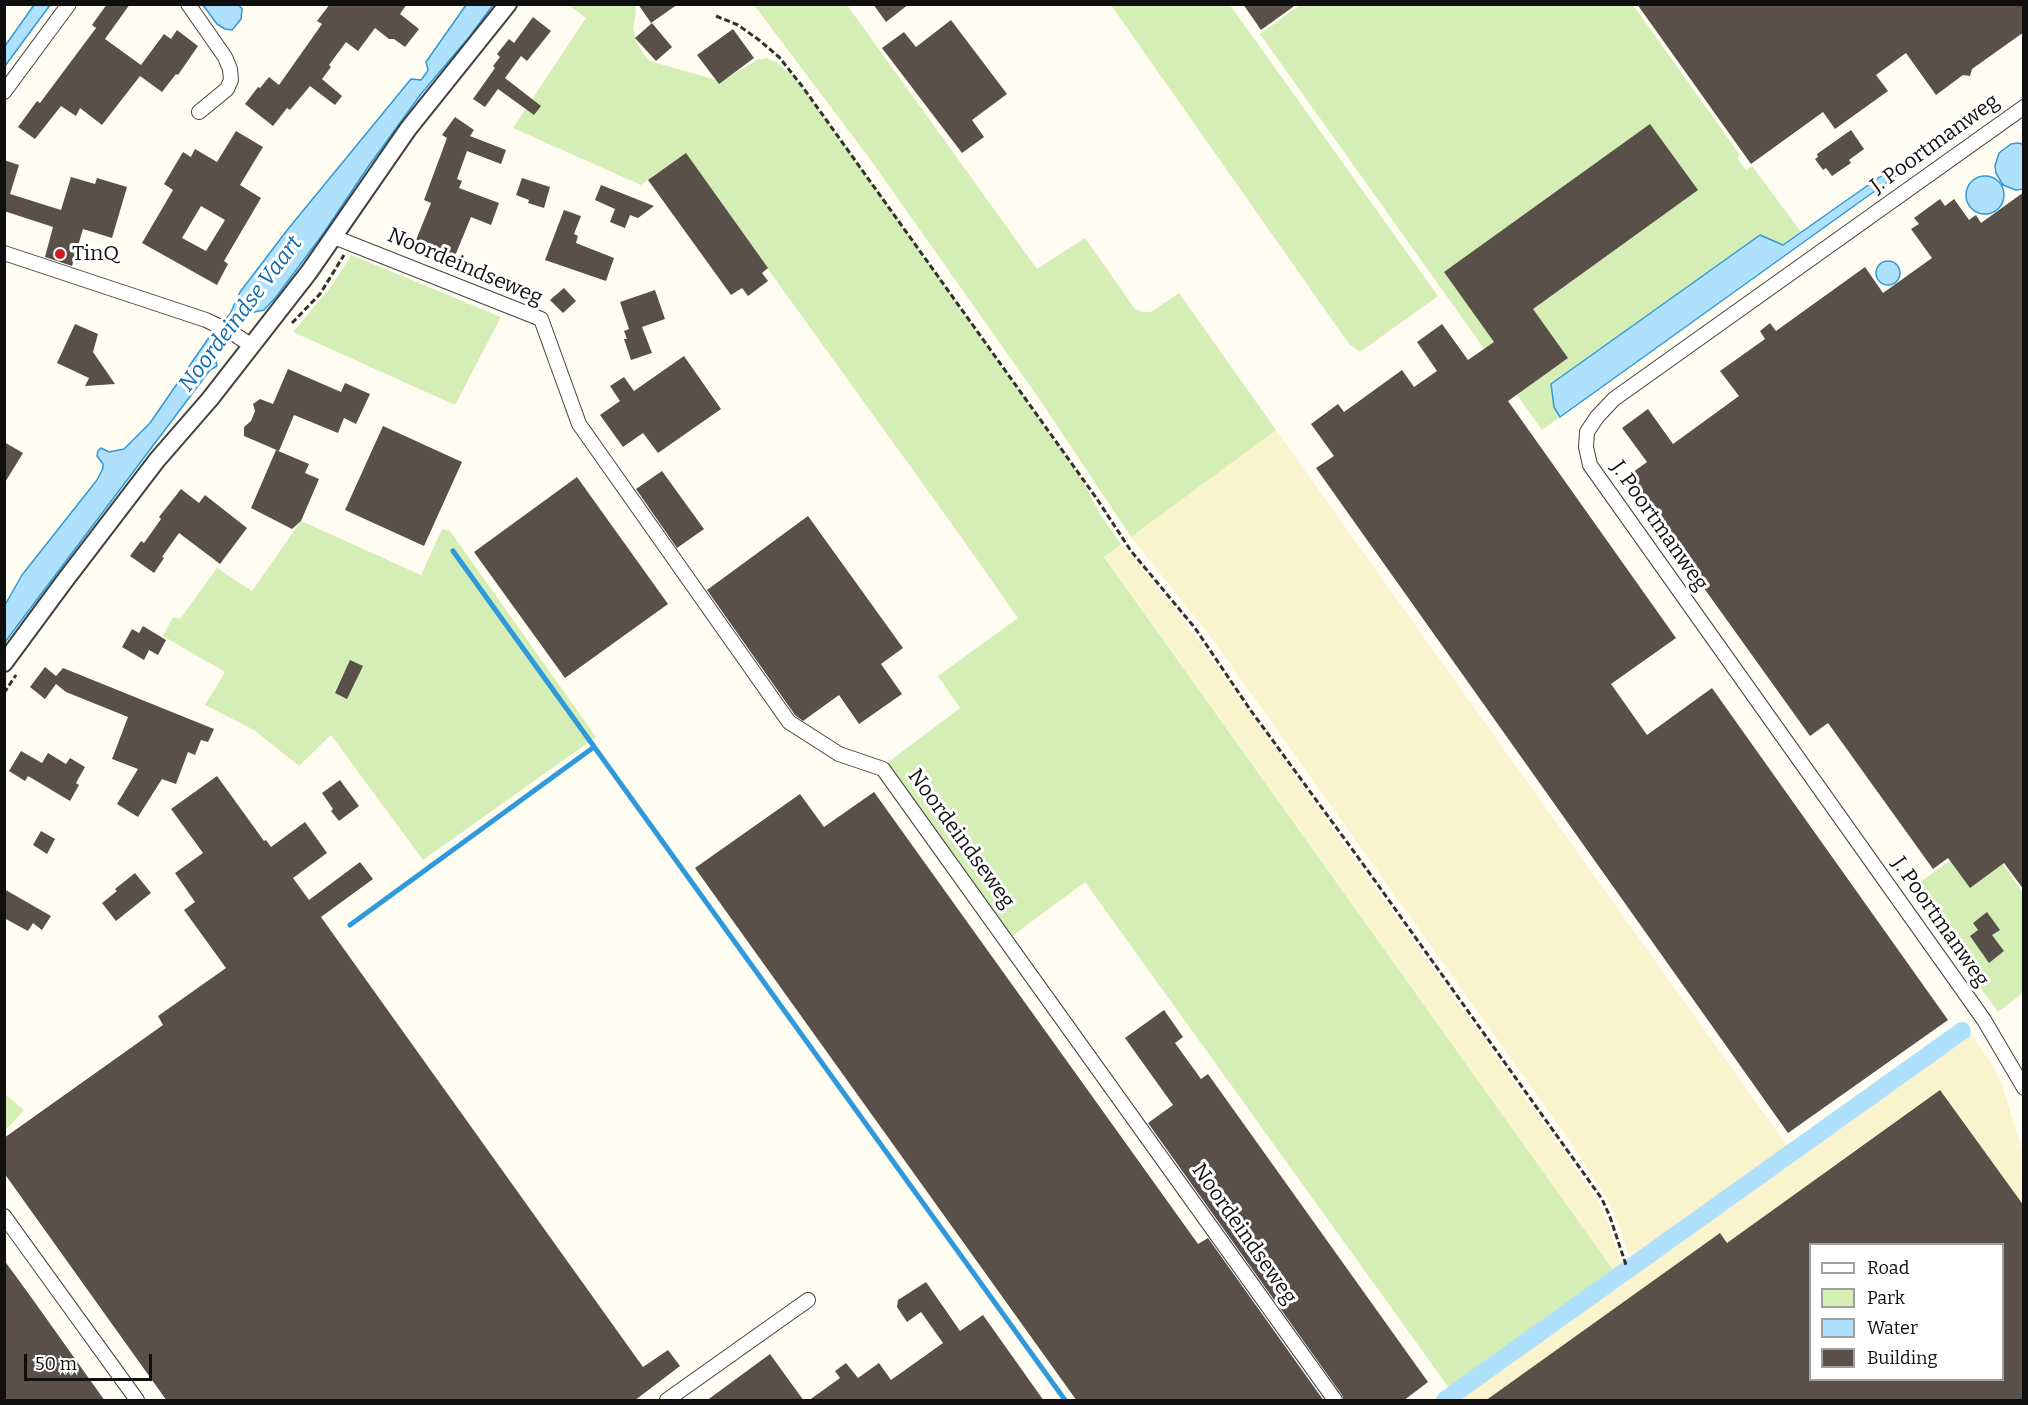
<!DOCTYPE html>
<html>
<head>
<meta charset="utf-8">
<style>
	body { margin:0 }
	#map { position:relative; width:2028px; height:1405px; overflow:hidden; background:#fffcf1; font-family:Bitter,serif }
	canvas { display:block }
	.frame { position:absolute; inset:0; border:6px solid #0f0f0f; pointer-events:none }
	.legend { position:absolute; left:1809px; top:1243px; width:195px; height:138px; box-sizing:border-box; background:#fff; border:2px solid #9f9f9f; margin:0; padding:8px 10px; list-style:none; font-size:18px; color:#0f0f0f }
	.legend li { display:flex; align-items:center; gap:12px; height:30px }
	.legend b { width:30px; border:2px solid #9f9f9f }
	.scale { position:absolute; left:24px; top:1354px; width:128px; height:27px; box-sizing:border-box; border:3px solid #0f0f0f; border-top:0; padding-left:8px; font-size:18px; line-height:21px; white-space:nowrap; color:#0f0f0f; -webkit-text-stroke:4px #fff; paint-order:stroke }
</style>
</head>
<body>
<div id="map">
<canvas width="2028" height="1405"></canvas>
<div class="frame"></div>
<ul class="legend">
<li><b style="height:8px;background:#fff"></b>Road</li>
<li><b style="height:16px;background:#d4eeb6"></b>Park</li>
<li><b style="height:16px;background:#b0e1fc"></b>Water</li>
<li><b style="height:16px;background:#59504a"></b>Building</li>
</ul>
<div class="scale">50 m</div>
</div>
<script>
const ctx = document.querySelector('canvas').getContext('2d');
ctx.lineJoin = 'round';
function fill(path, color) {
  ctx.fillStyle = color;
  ctx.fill(path, 'evenodd');
}
function shape(rows) {
  const path = new Path2D();
  for (const r of rows) {
    if (r.length === 3) {
      path.moveTo(r[0] + r[2], r[1]);
      path.arc(r[0], r[1], r[2], 0, 2 * Math.PI);
      continue;
    }
    path.moveTo(r[0], r[1]);
    for (let i = 2; i < r.length; i += 2) path.lineTo(r[i], r[i + 1]);
  }
  return path;
}
function stroke(path, color, width, dash) {
  ctx.strokeStyle = color;
  ctx.lineWidth = width;
  ctx.lineCap = dash ? 'butt' : 'round';
  ctx.setLineDash(dash || []);
  ctx.stroke(path);
}
function drawText(font, color, halo, rows, align = 'center') {
  ctx.font = font + ' Bitter,serif';
  ctx.lineWidth = 6;
  ctx.setLineDash([]);
  ctx.textBaseline = 'middle';
  ctx.strokeStyle = halo;
  ctx.fillStyle = color;
  for (const [text, x, y, turn = 0] of rows) {
    ctx.save();
    ctx.translate(x, y);
    ctx.rotate((+turn || 0) * Math.PI / 180);
    ctx.textAlign = isNaN(turn) ? turn : align;
    if (halo) ctx.strokeText(text, 0, 0);
    ctx.fillText(text, 0, 0);
    ctx.restore();
  }
}
const farmland = shape([
	[1276,430,1795,1157,1970,1032,1991,1063,2001,1082,2023,1153,2023,1400,1458,1400,1621,1281,1104,556,1121,544,1181,616,1552,1135,1592,1192,1604,1213,1626,1277,1638,1268,1627,1250,1622,1232,1606,1197,1567,1137,1211,637,1131,537],
	[1810,1244,2002,1244,2002,1380,1810,1380]
]);
const green = shape([
	[569,5,635,5,636,11,633,29,637,44,648,60,657,63,716,80,727,78,757,60,767,58,776,62,794,77,878,192,1083,482,1100,514,1121,544,1104,557,1621,1281,1458,1400,1456,1400,1457,1399,1085,882,1008,939,883,766,960,708,938,676,1018,618,954,527,685,154,641,185,513,128,586,18],
	[754,5,847,5,1037,269,1085,238,1135,309,1143,312,1151,312,1179,293,1276,430,1131,537,1040,400,870,159],
	[1111,5,1230,5,1438,296,1360,352,1349,344],
	[1300,5,1633,5,1740,155,1737,158,1746,170,1752,166,1801,232,1554,407,1560,417,1542,430,1260,34],
	[351,255,501,317,455,405,293,332,333,284],
	[301,521,421,575,442,529,450,531,596,737,423,860,331,735,299,766,254,730,205,705,225,672,163,636,173,617,180,619,217,568,252,591],
	[1984,836,2023,893,2023,993,1998,1012,1909,890],
	[5,1094,24,1110,5,1131]
]);
const water = shape([
	[34,5,50,5,5,66,5,46,34,5],
	[203,5,239,5,242,9,241,19,232,30,225,29,217,24,203,5],
	[466,5,493,5,470,36,421,94,368,167,323,234,276,297,264,310,245,314,217,348,215,352,217,366,210,370,5,642,5,605,22,575,97,480,103,468,103,464,97,456,98,451,101,448,109,452,124,449,150,423,210,336,230,314,240,292,288,229,411,79,421,80,427,72,428,69,426,62,466,5],
	[2018,143,2023,144,2024,189,2016,190,2003,185,1996,173,1995,166,1999,153,2011,144,2018,143],
	[1921,148,1925,155,1560,417,1554,407,1551,384,1760,235,1783,245,1921,148],
	[1985,195,19],
	[1888,273,12]
]);
const stream = shape([
	[453,551,1065,1400],
	[350,925,594,747]
]);
const canal = shape([
	[1445,1400,1962,1031]
]);
const building = shape([
	[107,4,130,4,105,39,141,65,164,34,171,39,177,30,198,46,178,75,176,74,162,92,140,76,102,125,80,108,76,116,61,106,35,139,18,127,37,101,40,103,96,28,92,25],
	[330,4,407,4,400,14,419,29,405,47,394,39,389,39,375,28,358,51,346,42,329,65,331,67,322,79,342,96,335,105,310,86,290,110,287,108,273,126,245,104,258,87,260,88,269,77,279,85,322,24,317,21],
	[638,4,678,4,651,23],
	[873,4,909,4,886,22],
	[1243,4,1297,4,1261,30],
	[1637,4,2024,4,2024,32,1972,69,1970,76,1963,75,1936,95,1906,53,1876,75,1888,91,1835,129,1823,112,1751,164],
	[533,17,551,31,527,61,521,56,505,78,541,106,534,115,498,89,485,107,473,99,495,68,493,66,500,57,497,54,509,39,514,43],
	[951,20,1007,94,972,120,984,137,962,153,882,48,904,32,916,47],
	[652,23,672,47,656,61,635,38],
	[733,29,754,58,719,84,697,55],
	[455,117,474,130,470,136,506,150,501,164,467,151,457,179,462,181,459,188,499,203,491,225,471,217,455,256,416,240,431,203,424,200,447,138,442,135],
	[1650,124,1698,190,1533,309,1568,358,1508,401,1676,638,1611,684,1647,735,1712,688,1948,1020,1788,1133,1316,468,1334,456,1311,424,1338,404,1344,412,1402,370,1414,387,1437,371,1417,342,1442,324,1468,360,1494,342,1444,272],
	[1851,130,1864,149,1849,160,1851,163,1832,176,1826,168,1823,170,1815,159,1818,157,1817,154],
	[236,131,263,147,240,185,261,198,224,261,228,264,217,285,142,243,173,190,164,184,183,152,191,157,195,149,217,162],
	[201,206,225,220,206,251,182,238],
	[686,153,768,268,762,273,768,281,748,296,742,288,731,295,648,180],
	[4,160,19,165,10,194,61,210,71,177,95,184,97,178,127,187,112,238,83,229,72,266,45,257,53,227,4,211],
	[522,178,550,187,544,208,528,203,529,200,516,195],
	[601,185,654,206,638,218,630,215,625,228,610,222,615,209,595,200],
	[2024,192,2024,890,2004,863,1970,888,1948,858,1933,869,1828,723,1810,736,1625,478,1647,462,1622,428,1648,409,1673,444,1739,396,1720,371,1765,339,1760,331,1770,323,1776,331,1865,267,1883,293,1932,258,1911,229,1919,224,1914,218,1940,199,1945,206,1954,199,1969,220,1976,215,1981,223],
	[564,210,581,216,574,234,578,236,576,243,614,258,606,281,545,260],
	[564,288,576,301,563,313,550,300],
	[655,290,665,319,642,327,652,353,631,360,624,339,627,339,624,331,629,329,620,302],
	[75,324,98,334,93,352,115,384,85,386,89,378,57,363],
	[684,356,721,409,658,453,643,433,623,447,600,415,620,401,610,386,624,377,634,391],
	[288,369,341,392,345,383,370,394,356,424,344,418,338,433,294,415,279,451,244,436,244,427,251,421,255,411,253,404,260,399,273,404],
	[383,426,462,462,424,546,345,510],
	[4,442,23,453,4,484],
	[276,450,309,464,305,473,319,479,301,521,292,529,251,508],
	[662,471,704,529,677,548,636,489],
	[577,477,668,604,565,678,474,552],
	[181,489,199,503,205,495,247,528,220,564,179,533,162,557,164,558,154,573,130,556,141,541,144,543,161,519,159,517],
	[808,516,903,648,881,664,902,694,859,724,839,695,803,721,795,715,707,590],
	[143,626,166,640,158,655,149,650,144,660,122,647,132,629,139,633],
	[350,660,363,666,347,699,335,693],
	[45,667,56,676,63,668,214,729,208,742,201,740,195,755,188,752,176,784,162,779,138,817,117,804,138,769,112,759,128,717,66,692,56,684,45,699,30,687],
	[21,751,42,763,48,753,66,764,70,758,85,767,76,783,79,785,70,801,28,776,25,781,9,771],
	[217,776,264,841,266,840,271,847,305,822,327,853,293,878,309,900,360,862,373,879,321,917,643,1367,668,1350,680,1366,634,1401,167,1401,4,1173,4,1138,163,1025,158,1016,226,968,184,910,195,902,175,873,203,853,171,809],
	[340,780,359,806,339,821,331,811,333,809,322,793],
	[874,792,1198,1244,1208,1238,1324,1401,1077,1401,695,868,800,794,824,827],
	[41,831,55,839,47,854,33,845],
	[135,873,151,893,116,921,102,903,117,891,115,889],
	[4,889,51,916,42,930,33,923,28,931,4,918],
	[1987,912,2000,930,1992,935,2004,951,1989,963,1970,936,1978,930,1973,923],
	[1164,1010,1183,1037,1175,1043,1201,1079,1208,1074,1428,1382,1403,1401,1344,1401,1342,1395,1148,1123,1173,1105,1125,1038],
	[1940,1090,2024,1206,2024,1401,1485,1401,1720,1233,1727,1243],
	[1810,1245,2002,1245,2002,1380,1810,1380],
	[4,1260,31,1297,105,1401,4,1401],
	[926,1282,960,1331,983,1315,1044,1401,808,1401,840,1378,835,1371,846,1363,858,1378,879,1363,891,1380,943,1343,921,1312,907,1322,897,1307,898,1300],
	[770,1354,804,1401,706,1401]
]);
const path = shape([
	[716,16,738,25,759,40,779,57,802,86,1097,499,1131,551,1195,628,1249,708,1368,871,1602,1199,1610,1217,1626,1265],
	[292,323,320,294,344,255],
	[4,693,16,675]
]);
const minor = shape([
	[188,4,225,57,230,69,231,80,227,89,199,112],
	[4,92,69,4],
	[2024,107,1614,399,1597,417,1587,432,1586,447,1590,465,1984,1020,2024,1088],
	[334,237,541,319,579,424,789,722,839,754,883,769,1335,1400],
	[4,253,206,320,231,332,252,346],
	[4,1216,137,1400],
	[667,1400,808,1300]
]);
const tertiary = shape([
	[4,663,63,583,157,460,210,399,309,272,408,129,508,4]
]);
const markers = [
	[60,254,6,"#cf1722"]
];
const streetNames = [
	["J. Poortmanweg",1935,144,-36],
	["Noordeindseweg",465,267,23],
	["J. Poortmanweg",1659,526,55],
	["Noordeindseweg",961,839,54],
	["J. Poortmanweg",1940,922,55],
	["Noordeindseweg",1244,1234,55]
];
const poiNames = [
	["TinQ",72,254]
];
const waterNames = [
	["Noordeindse Vaart",241,314,-53]
];
fill(farmland, '#f9f4ce');
fill(green, '#d4eeb6');
fill(water, '#b0e1fc');
stroke(water, '#2f99db', 1.5);
stroke(stream, '#2f99db', 5);
stroke(canal, '#b0e1fc', 18);
fill(building, '#59504a');
stroke(minor, '#424242', 16);
stroke(tertiary, '#424242', 20);
stroke(path, '#313131', 3, [6, 3]);
stroke(minor, '#fff', 14);
stroke(tertiary, '#fff', 16);
for (const [x, y, r, color] of markers) {
  const dot = new Path2D();
  dot.arc(x, y, r, 0, 2 * Math.PI);
  ctx.fillStyle = color;
  ctx.fill(dot);
  stroke(dot, '#fff', 2);
}
drawText('21px', '#0f0f0f', '#fff', streetNames);
drawText('21px', '#0f0f0f', '#fff', poiNames, 'left');
drawText('italic 22px', '#0a69af', '#fff', waterNames);
</script>
</body>
</html>
